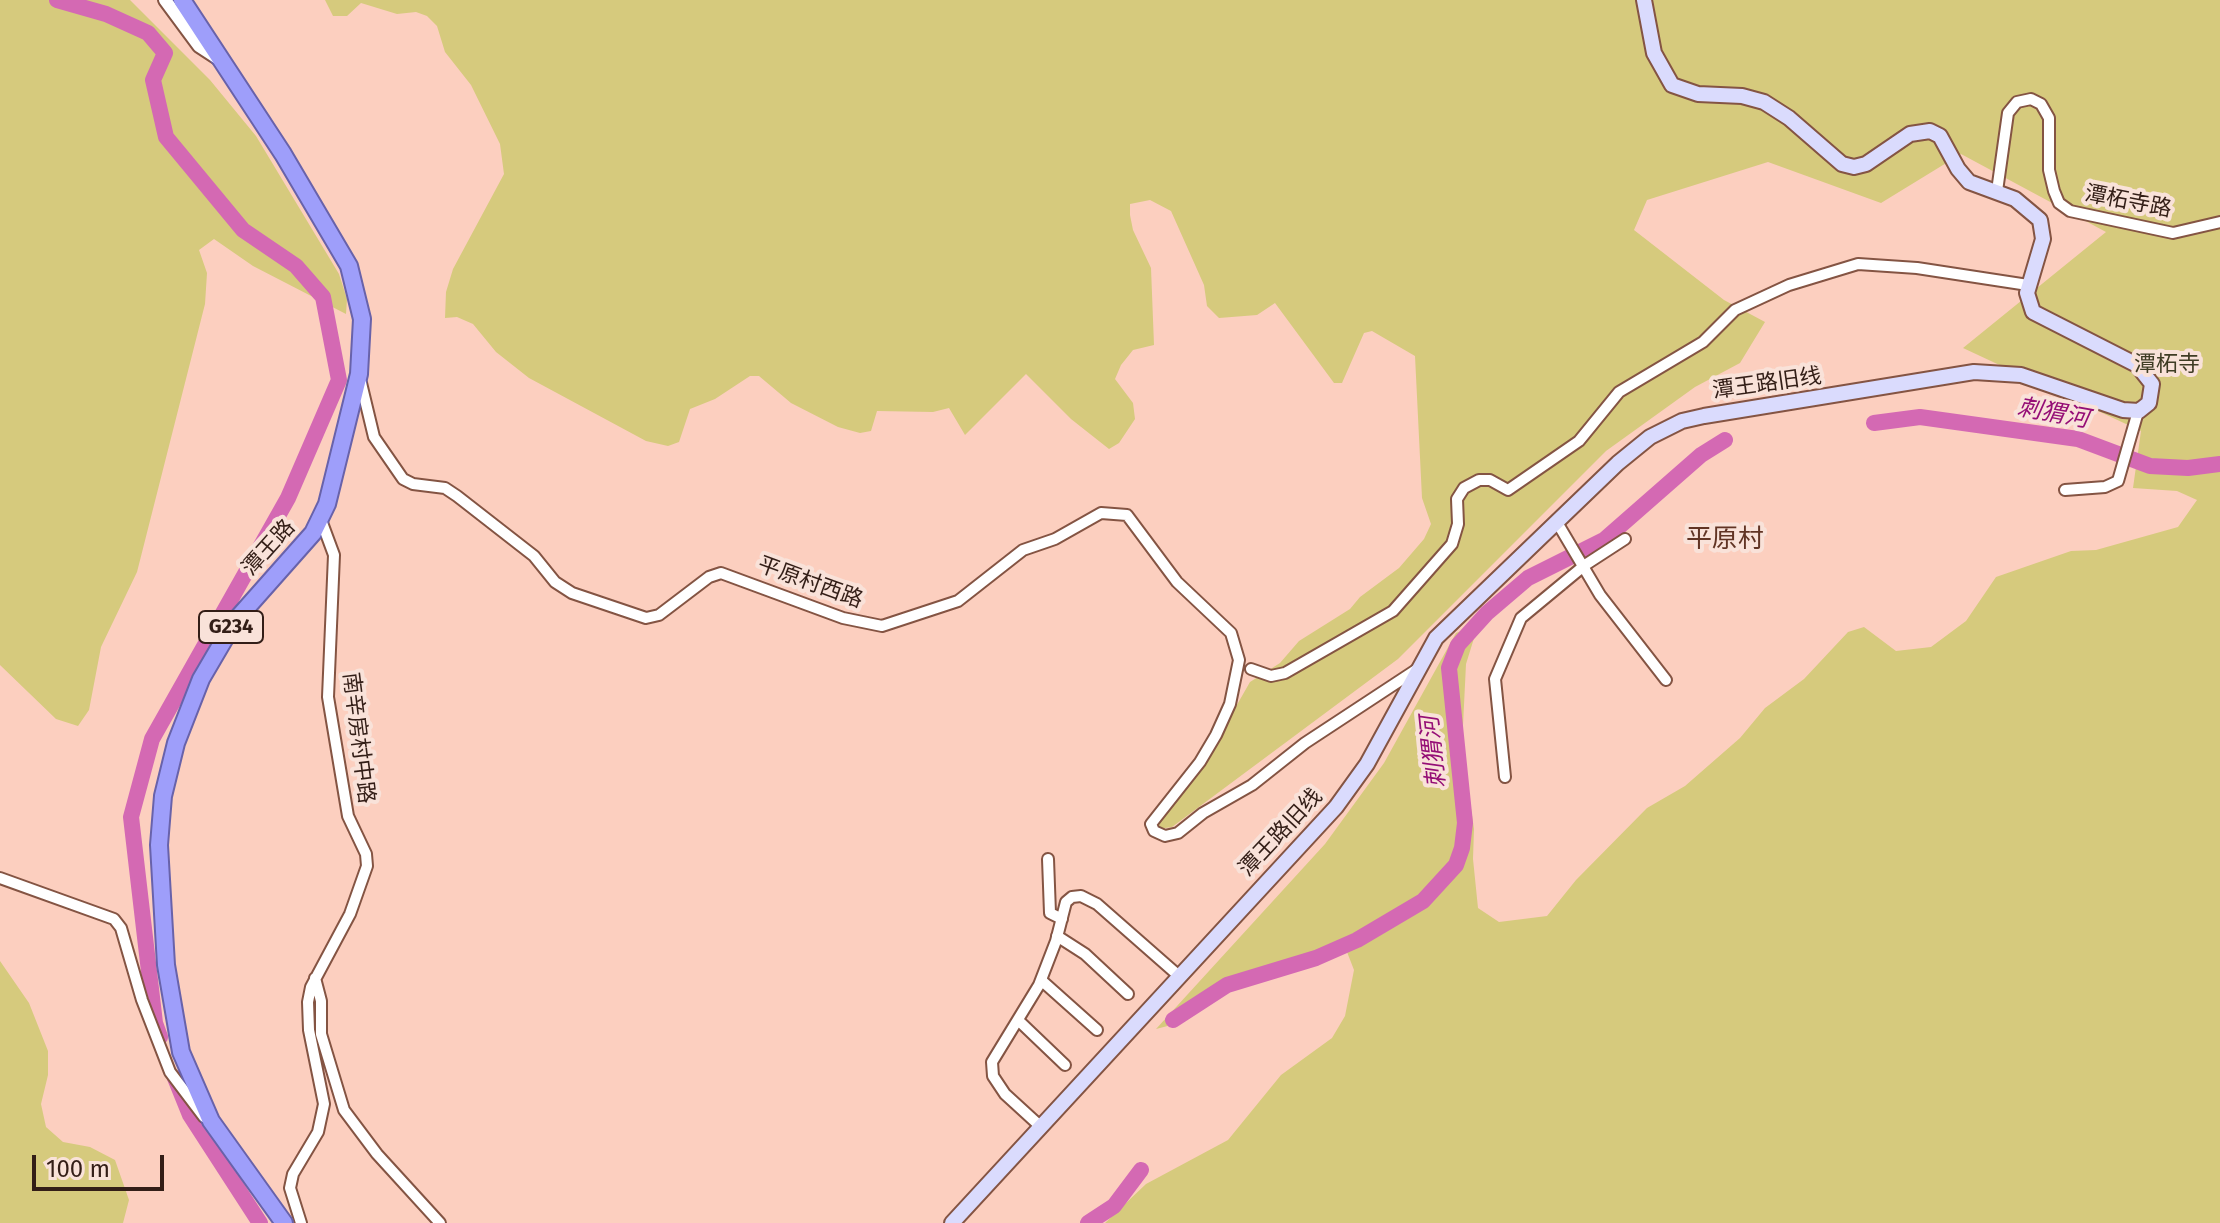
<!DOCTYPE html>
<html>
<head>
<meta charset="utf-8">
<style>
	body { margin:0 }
	#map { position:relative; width:2220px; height:1223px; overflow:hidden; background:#fccfbf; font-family:"Fira Sans",sans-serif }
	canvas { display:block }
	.scale { position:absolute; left:32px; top:1155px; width:132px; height:36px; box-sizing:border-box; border:4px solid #331e17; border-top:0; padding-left:10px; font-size:24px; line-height:28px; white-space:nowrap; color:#331e17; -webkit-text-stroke:6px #f9e2d9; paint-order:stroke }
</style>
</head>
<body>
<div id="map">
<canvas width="2220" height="1223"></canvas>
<div class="scale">100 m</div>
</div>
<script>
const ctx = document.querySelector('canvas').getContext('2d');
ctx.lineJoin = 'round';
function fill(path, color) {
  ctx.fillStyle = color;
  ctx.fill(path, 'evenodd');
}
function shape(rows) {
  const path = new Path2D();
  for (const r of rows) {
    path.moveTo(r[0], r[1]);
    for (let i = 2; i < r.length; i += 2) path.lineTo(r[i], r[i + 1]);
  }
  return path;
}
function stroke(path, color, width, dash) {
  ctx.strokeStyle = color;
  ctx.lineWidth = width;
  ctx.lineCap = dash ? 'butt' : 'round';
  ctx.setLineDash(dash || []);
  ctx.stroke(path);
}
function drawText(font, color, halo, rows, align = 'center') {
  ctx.font = font + ' "Fira Sans","Noto Sans SC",sans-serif';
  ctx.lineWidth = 8;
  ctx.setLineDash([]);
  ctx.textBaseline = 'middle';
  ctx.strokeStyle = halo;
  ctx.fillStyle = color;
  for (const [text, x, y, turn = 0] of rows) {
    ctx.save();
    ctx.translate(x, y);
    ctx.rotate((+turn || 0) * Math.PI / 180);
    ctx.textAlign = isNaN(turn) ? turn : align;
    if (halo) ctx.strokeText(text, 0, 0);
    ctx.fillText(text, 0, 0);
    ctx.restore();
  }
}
const green = shape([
	[0,0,130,0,210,80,256,136,339,274,347,299,346,314,253,266,214,239,199,250,207,273,205,304,137,572,101,647,89,710,78,726,56,719,0,665],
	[325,0,2220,0,2220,1223,1105,1223,1146,1184,1228,1140,1281,1075,1332,1038,1345,1016,1354,970,1342,939,1309,956,1241,981,1183,1022,1156,1029,1325,844,1384,763,1456,633,1466,629,1475,635,1466,664,1462,746,1474,829,1473,859,1478,908,1499,922,1547,916,1576,880,1647,808,1685,786,1740,738,1765,708,1804,679,1848,632,1864,627,1896,651,1931,647,1966,621,1996,577,2071,551,2096,550,2178,527,2197,500,2177,491,2133,488,2141,431,1963,348,2106,232,1961,154,1881,203,1768,162,1647,200,1634,230,1724,300,1765,322,1740,363,1695,387,1606,451,1398,659,1172,827,1158,829,1160,819,1222,731,1250,682,1280,663,1299,641,1350,609,1360,597,1399,568,1424,539,1431,524,1422,498,1415,356,1372,331,1364,333,1342,383,1334,383,1275,303,1257,315,1219,318,1207,306,1204,285,1171,211,1150,200,1130,204,1130,215,1133,230,1151,268,1154,345,1133,350,1121,365,1115,379,1133,403,1135,419,1119,443,1109,449,1071,419,1026,374,965,435,949,408,933,412,877,411,871,431,860,433,838,427,791,403,759,376,750,376,715,399,690,409,679,442,668,446,646,441,529,378,496,352,473,324,457,317,445,318,446,292,453,269,504,174,500,144,471,85,445,52,437,26,427,16,416,12,397,14,361,3,347,16,333,16],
	[0,961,29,1003,48,1051,48,1075,41,1104,46,1127,63,1142,90,1147,115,1160,129,1200,123,1223,0,1223]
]);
const river = shape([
	[57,0,106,14,148,33,165,53,153,80,166,137,243,230,296,266,323,297,339,380,288,498,152,739,131,817,155,1023,160,1037],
	[1874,423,1920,417,2078,439,2150,466,2188,468,2220,464],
	[1173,1020,1227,985,1316,958,1357,940,1423,901,1456,865,1462,848,1465,823,1449,668,1458,645,1487,613,1528,578,1604,540,1701,455,1725,440],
	[175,1078,190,1115,260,1223],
	[1088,1223,1114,1206,1141,1170]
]);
const minor = shape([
	[1997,191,2008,113,2017,102,2031,99,2041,104,2049,118,2049,170,2054,191,2059,203,2070,211,2173,233,2220,222],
	[361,383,374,437,403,479,413,484,445,488,457,496,534,556,555,582,572,593,646,618,659,615,709,577,721,573,843,618,882,626,958,601,1023,550,1055,539,1101,513,1127,515,1177,582,1231,633,1239,660,1230,704,1216,735,1200,762,1151,824,1154,831,1165,836,1178,833,1203,813,1252,785,1305,743,1416,670],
	[2065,490,2105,487,2118,481,2137,415],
	[1558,524,1600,595,1666,680],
	[1251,669,1271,676,1285,673,1393,611,1452,544,1458,524,1457,499,1464,488,1479,480,1490,480,1508,490,1579,441,1619,392,1703,342,1735,310,1789,285,1858,264,1917,268,2028,285],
	[1505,777,1495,679,1521,618,1585,565,1625,539],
	[1048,859,1050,913,1062,919],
	[0,878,114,919,121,928,142,1000,170,1072,204,1117],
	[1057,936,1085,954,1128,994],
	[315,978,321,1001,321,1034,344,1110,377,1154,440,1223],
	[1041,980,1097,1030],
	[1019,1021,1065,1065],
	[1040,1126,1005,1094,993,1076,992,1062,1039,985,1056,941,1066,902,1072,897,1081,896,1097,904,1179,976],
	[301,1223,290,1188,293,1174,318,1132,324,1104,309,1030,308,1002,311,987,350,914,367,866,366,854,348,816,328,697,334,555,321,520]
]);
const tertiary = shape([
	[165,0,199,46,222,61]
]);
const secondary = shape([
	[952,1223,1336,807,1367,764,1436,638,1618,463,1650,437,1682,421,1704,416,1974,372,2021,375,2123,410,2139,411,2149,403,2152,384,2137,365,2033,312,2027,293,2043,239,2040,220,2015,199,1969,182,1958,169,1940,136,1930,131,1910,134,1866,164,1854,167,1842,164,1789,118,1764,102,1742,96,1698,94,1672,85,1654,53,1644,0]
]);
const trunk = shape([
	[182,0,283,154,349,266,362,319,359,374,327,504,313,533,235,621,201,679,176,743,163,796,159,845,166,965,181,1052,211,1121,284,1223]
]);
const shields = [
	[231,627,64]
];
const shieldNames = [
	["G234",231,627]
];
const streetNames = [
	["潭柘寺路",2128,202,11],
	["潭王路旧线",1767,384,-8],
	["潭王路",269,548,-48],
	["平原村西路",810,583,20],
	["南辛房村中路",358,738,83],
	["潭王路旧线",1281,833,-47]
];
const parkNames = [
	["潭柘寺",2167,365]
];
const waterNames = [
	["刺猬河",2053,414,10],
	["刺猬河",1434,752,-96]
];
const quarterNames = [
	["平原村",1725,540]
];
fill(green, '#d6ca7d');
stroke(river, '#d469b3', 16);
stroke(minor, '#845443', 14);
stroke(tertiary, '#845443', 16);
stroke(secondary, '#845443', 18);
stroke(trunk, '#6862aa', 20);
stroke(minor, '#fff', 10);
stroke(tertiary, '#fff', 12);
stroke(secondary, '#dadbfd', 14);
stroke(trunk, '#9e9efa', 16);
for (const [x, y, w] of shields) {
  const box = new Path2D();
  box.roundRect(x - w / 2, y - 16, w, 32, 6);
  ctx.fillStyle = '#f9e2d9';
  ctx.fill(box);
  stroke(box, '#331e17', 2);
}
drawText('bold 20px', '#331e17', null, shieldNames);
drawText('22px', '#331e17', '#f9e2d9', streetNames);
drawText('22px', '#3f3c24', '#f9e2d9', parkNames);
drawText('italic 24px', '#950e76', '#f9e2d9', waterNames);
drawText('26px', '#613424', '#f9e2d9', quarterNames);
</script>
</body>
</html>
